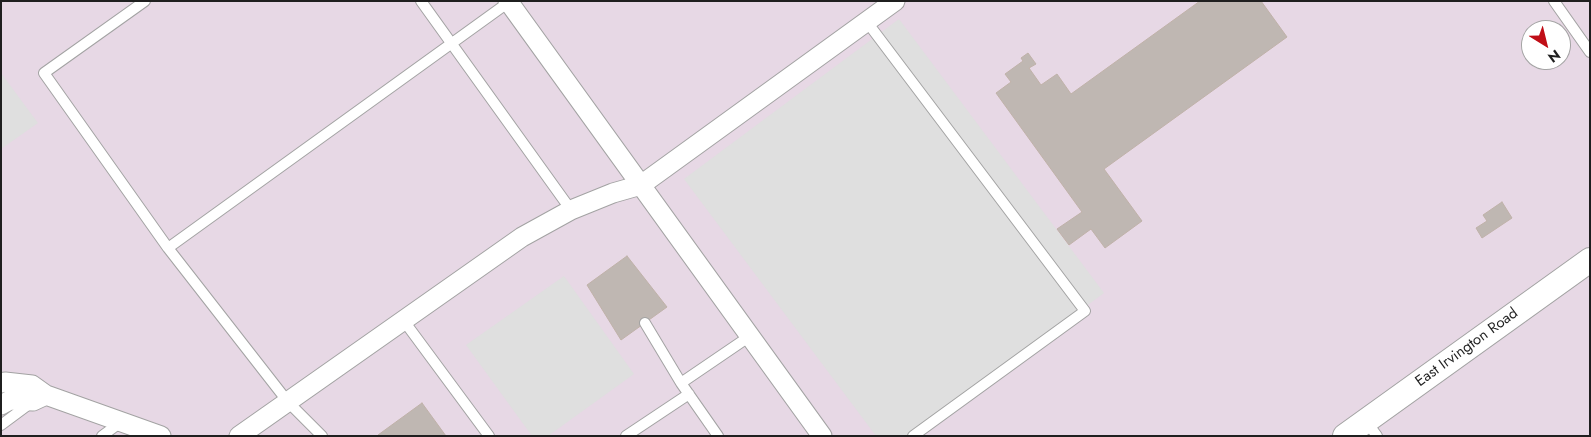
<!DOCTYPE html>
<html>
<head>
<meta charset="utf-8">
<style>
	body { margin:0 }
	#map { position:relative; width:1591px; height:437px; overflow:hidden; background:#efebe6; font-family:Jost,sans-serif }
	canvas { display:block }
	.frame { position:absolute; inset:0; border:2px solid #1f1f1f; pointer-events:none }
	.north { position:absolute; left:1521px; top:20px; width:50px; height:50px; box-sizing:border-box; background:#fff; border:1px solid #a5a5a5; border-radius:50%; rotate:144deg; font-size:14px; font-weight:700; line-height:20px; text-align:center; color:#1f1f1f }
	.north::after { content:''; display:block; margin:auto; width:18px; height:22px; background:#c00e17; clip-path:polygon(50% 0,100% 100%,50% 72%,0 100%) }
</style>
</head>
<body>
<div id="map">
<canvas width="1591" height="437"></canvas>
<div class="frame"></div>
<div class="north">N</div>
</div>
<script>
const ctx = document.querySelector('canvas').getContext('2d');
ctx.lineJoin = 'round';
function fill(path, color) {
  ctx.fillStyle = color;
  ctx.fill(path, 'evenodd');
}
function shape(rows) {
  const path = new Path2D();
  for (const r of rows) {
    path.moveTo(r[0], r[1]);
    for (let i = 2; i < r.length; i += 2) path.lineTo(r[i], r[i + 1]);
  }
  return path;
}
function stroke(path, color, width, dash) {
  ctx.strokeStyle = color;
  ctx.lineWidth = width;
  ctx.lineCap = dash ? 'butt' : 'round';
  ctx.setLineDash(dash || []);
  ctx.stroke(path);
}
function drawText(font, color, halo, rows, align = 'center') {
  ctx.font = font + ' Jost,sans-serif';
  ctx.lineWidth = 4;
  ctx.setLineDash([]);
  ctx.textBaseline = 'middle';
  ctx.strokeStyle = halo;
  ctx.fillStyle = color;
  for (const [text, x, y, turn = 0] of rows) {
    ctx.save();
    ctx.translate(x, y);
    ctx.rotate((+turn || 0) * Math.PI / 180);
    ctx.textAlign = isNaN(turn) ? turn : align;
    if (halo) ctx.strokeText(text, 0, 0);
    ctx.fillText(text, 0, 0);
    ctx.restore();
  }
}
const industrial = shape([
	[1,1,1590,1,1590,436,1,436],
	[1531,30,1561,30,1561,60,1531,60]
]);
const parking = shape([
	[899,19,1104,293,912,436,876,436,684,179],
	[1,73,38,123,1,149],
	[564,276,634,374,548,436,532,436,466,345]
]);
const building = shape([
	[1200,1,1261,1,1287,37,1104,169,1142,221,1105,248,1091,229,1069,245,1057,229,1082,212,996,93,1011,82,1005,74,1023,61,1021,58,1028,53,1036,64,1029,68,1041,85,1057,74,1071,94,1200,1],
	[1502,202,1512,218,1482,238,1476,228,1487,221,1483,215,1502,202],
	[627,256,667,307,621,340,587,285,627,256],
	[422,403,446,436,379,436,378,435,422,403]
]);
const service = shape([
	[145,1,44,73,168,248,288,402,322,436],
	[421,1,571,210],
	[1554,1,1590,52],
	[867,22,1085,311,913,436],
	[168,248,509,2],
	[404,321,489,436],
	[645,323,681,383],
	[1366,421,1377,436],
	[1,425,32,402],
	[102,436,121,422],
	[626,436,689,394],
	[718,436,681,383,750,336]
]);
const minor = shape([
	[508,1,822,436],
	[1,383,5,382,32,385,46,395,161,436],
	[1,405,10,400,33,401,46,395],
	[239,436,522,237,571,210,613,193,641,185,895,1]
]);
const tertiary = shape([
	[1345,436,1590,260]
]);
const streetNames = [
	["East Irvington Road",1467,348,-36]
];
fill(industrial, '#e7d8e5');
fill(parking, '#dfdfdf');
fill(building, '#bfb7b2');
stroke(building, '#c0b2a9', 1);
stroke(service, '#a3a3a3', 12);
stroke(minor, '#a3a3a3', 21);
stroke(tertiary, '#a3a3a3', 26);
stroke(service, '#fff', 10);
stroke(minor, '#fff', 19);
stroke(tertiary, '#fff', 24);
drawText('15px', '#1f1f1f', '#fff', streetNames);
</script>
</body>
</html>
